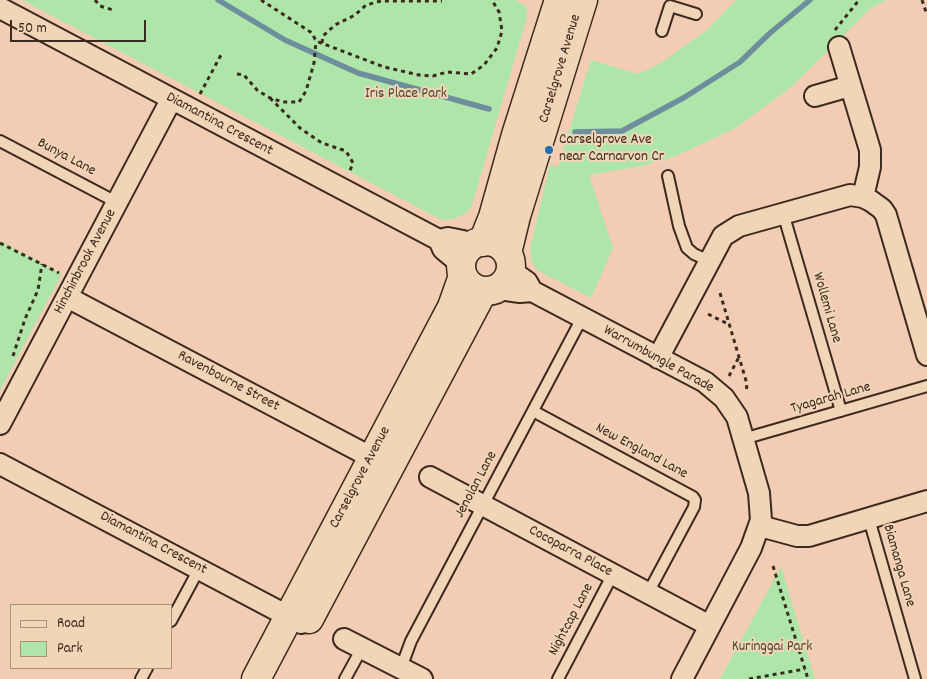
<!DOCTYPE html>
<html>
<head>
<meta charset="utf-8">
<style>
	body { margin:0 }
	#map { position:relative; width:927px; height:679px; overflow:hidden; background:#f2cdb4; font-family:Dekko,sans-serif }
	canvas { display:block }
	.legend { position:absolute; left:10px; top:604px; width:162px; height:65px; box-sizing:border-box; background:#f1d5b7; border:1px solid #a8917a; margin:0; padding:6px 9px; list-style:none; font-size:15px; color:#3b2a1e }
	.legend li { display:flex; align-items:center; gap:10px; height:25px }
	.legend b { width:25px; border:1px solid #a8917a }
	.scale { position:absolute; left:10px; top:20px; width:136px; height:22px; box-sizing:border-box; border:2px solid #3b2a1e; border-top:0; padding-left:6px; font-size:15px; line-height:18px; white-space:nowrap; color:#3b2a1e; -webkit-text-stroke:4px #f1d5b7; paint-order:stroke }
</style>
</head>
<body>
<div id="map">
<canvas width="927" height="679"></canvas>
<ul class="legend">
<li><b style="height:6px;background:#f1d5b7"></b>Road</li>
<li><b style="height:14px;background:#aee6a9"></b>Park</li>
</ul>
<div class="scale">50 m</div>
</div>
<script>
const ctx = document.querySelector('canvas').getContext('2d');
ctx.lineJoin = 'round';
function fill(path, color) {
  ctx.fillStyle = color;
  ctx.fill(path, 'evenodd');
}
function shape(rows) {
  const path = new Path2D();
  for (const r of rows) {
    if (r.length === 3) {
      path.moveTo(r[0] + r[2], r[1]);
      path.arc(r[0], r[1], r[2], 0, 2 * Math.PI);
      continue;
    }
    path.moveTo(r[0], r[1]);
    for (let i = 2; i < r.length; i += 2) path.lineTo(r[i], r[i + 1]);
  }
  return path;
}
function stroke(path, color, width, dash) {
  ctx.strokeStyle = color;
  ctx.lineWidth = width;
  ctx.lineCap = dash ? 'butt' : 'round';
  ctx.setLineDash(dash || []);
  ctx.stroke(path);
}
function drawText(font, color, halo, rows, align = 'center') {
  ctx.font = font + ' Dekko,sans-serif';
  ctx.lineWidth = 4;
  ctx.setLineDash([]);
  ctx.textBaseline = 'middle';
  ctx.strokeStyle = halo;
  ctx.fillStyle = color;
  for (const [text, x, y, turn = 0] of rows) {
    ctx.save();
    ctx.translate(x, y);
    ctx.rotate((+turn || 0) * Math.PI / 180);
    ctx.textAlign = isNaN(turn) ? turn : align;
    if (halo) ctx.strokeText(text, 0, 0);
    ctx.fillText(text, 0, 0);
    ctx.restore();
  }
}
const green = shape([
	[22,0,515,0,526,6,527,17,471,208,462,216,452,219,442,220],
	[736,0,887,0,871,8,790,88,734,129,678,155,643,166,589,175,613,248,591,298,537,270,532,262,530,248,550,165,558,167,591,60,638,74,661,63,707,30],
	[0,241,62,274,0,390],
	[781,567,815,679,720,679]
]);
const stream = shape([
	[218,0,285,40,358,73,489,109],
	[575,132,622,131,685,97,740,62,770,33,810,0]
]);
const path = shape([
	[95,0,100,6,113,10],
	[261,0,312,33,316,41,384,67,419,75,433,76,447,72,471,74,484,65,497,48,502,31,499,12,492,0],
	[922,0,927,15],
	[835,30,859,0],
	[322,43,323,36,335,25,355,15,366,5,381,1,442,1],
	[237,74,244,75,257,90,270,98,283,102,299,102,306,91,314,63,316,41],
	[200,94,221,55],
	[270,98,300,128,322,143,346,151,353,163,349,173],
	[0,243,59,273],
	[720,293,747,384,746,392],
	[708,314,728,324],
	[13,356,25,319,38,290,42,264],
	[729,376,739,357],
	[773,566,808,679],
	[749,679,805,669]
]);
const lane = shape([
	[662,31,670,6,696,14],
	[0,141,118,203],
	[668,176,679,226,687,248,694,254,709,261],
	[783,213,841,411],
	[533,411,693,497,695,500,694,507,648,593],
	[743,439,927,386],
	[869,519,915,679],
	[171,621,199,569],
	[401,668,411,641,582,318],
	[141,679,147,668],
	[345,679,362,648],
	[558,679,613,574]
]);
const street = shape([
	[0,8,439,240,443,249,461,264],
	[839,47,870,150,870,167,863,197],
	[815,96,850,86],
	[439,240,448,238,463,241,472,246],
	[510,270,527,282,532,291],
	[500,287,506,290,520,292,532,291,705,382,724,398,737,417,759,493,761,520,751,548,682,679],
	[67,297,384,464],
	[658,358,723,236,739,226,850,195,863,197,871,201,882,209,886,215,927,355],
	[0,424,171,100],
	[0,464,301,623],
	[430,477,710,626],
	[760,526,797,536,809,536,927,501],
	[344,639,422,679]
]);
const secondary = shape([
	[486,266,25],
	[483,242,493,217,516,135,559,0],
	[507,253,516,216,583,0],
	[309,619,483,291],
	[256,679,452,307,463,276]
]);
const markers = [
	[549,150,5,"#1f6fb2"]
];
const streetNames = [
	["Carselgrove Avenue",561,69,-73],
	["Diamantina Crescent",219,125,28],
	["Bunya Lane",66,158,28],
	["Hinchinbrook Avenue",86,262,-62],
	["Wollemi Lane",826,308,74],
	["Warrumbungle Parade",658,360,29],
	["Ravenbourne Street",228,382,28],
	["Tyagarah Lane",831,399,-16],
	["New England Lane",641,452,28],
	["Carselgrove Avenue",361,478,-62],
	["Jenolan Lane",477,485,-62],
	["Diamantina Crescent",153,544,28],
	["Cocoparra Place",570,552,28],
	["Biamanga Lane",898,566,74],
	["Nightcap Lane",572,620,-62]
];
const parkNames = [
	["Iris Place Park",406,95],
	["Kuringgai Park",772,648]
];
const poiNames = [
	["Carselgrove Ave",559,141],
	["near Carnarvon Cr",559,158]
];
fill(green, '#aee6a9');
stroke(stream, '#6f8e9d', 5.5);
stroke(lane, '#3b2a1e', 14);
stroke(street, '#3b2a1e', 24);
stroke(secondary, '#3b2a1e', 31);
stroke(path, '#3b2a1e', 3, [4, 4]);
stroke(lane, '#f1d5b7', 10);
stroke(street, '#f1d5b7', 20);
stroke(secondary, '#f1d5b7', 28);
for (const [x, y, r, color] of markers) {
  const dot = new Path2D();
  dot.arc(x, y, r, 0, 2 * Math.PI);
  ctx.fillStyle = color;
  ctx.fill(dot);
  stroke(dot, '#f1d5b7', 2);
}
drawText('15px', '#3b2a1e', '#f1d5b7', streetNames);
drawText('15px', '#4c4633', '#f1d5b7', parkNames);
drawText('15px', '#3b2a1e', '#f1d5b7', poiNames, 'left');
</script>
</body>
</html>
